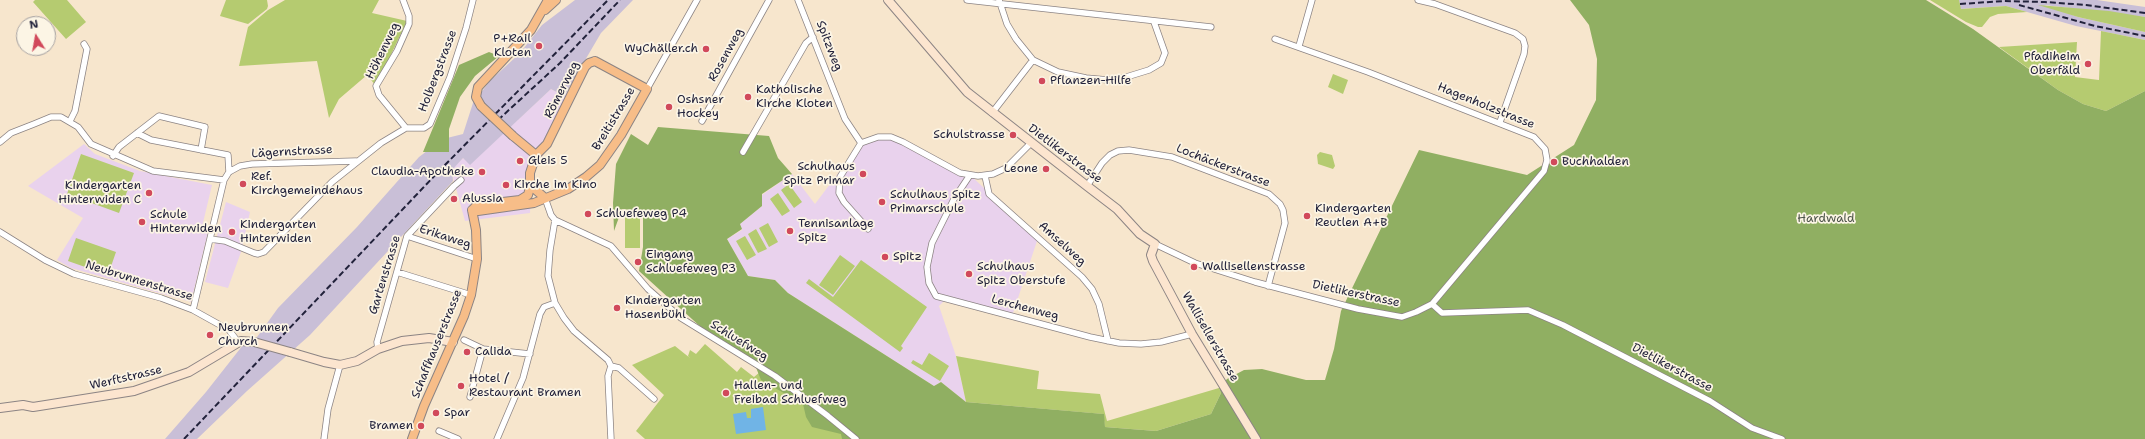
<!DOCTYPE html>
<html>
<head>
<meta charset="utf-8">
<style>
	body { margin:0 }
	#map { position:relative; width:2145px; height:439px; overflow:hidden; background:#f7e6cd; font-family:"Shantell Sans",sans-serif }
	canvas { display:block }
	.north { position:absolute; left:16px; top:16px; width:40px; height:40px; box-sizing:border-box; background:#fcf5e5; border:1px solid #a5a1a1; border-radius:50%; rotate:349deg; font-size:11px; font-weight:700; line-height:16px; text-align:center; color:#22223b }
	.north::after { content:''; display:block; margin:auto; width:14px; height:18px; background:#d1495b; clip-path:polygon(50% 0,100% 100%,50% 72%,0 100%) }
</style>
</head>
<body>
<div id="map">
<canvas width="2145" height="439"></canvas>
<div class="north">N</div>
</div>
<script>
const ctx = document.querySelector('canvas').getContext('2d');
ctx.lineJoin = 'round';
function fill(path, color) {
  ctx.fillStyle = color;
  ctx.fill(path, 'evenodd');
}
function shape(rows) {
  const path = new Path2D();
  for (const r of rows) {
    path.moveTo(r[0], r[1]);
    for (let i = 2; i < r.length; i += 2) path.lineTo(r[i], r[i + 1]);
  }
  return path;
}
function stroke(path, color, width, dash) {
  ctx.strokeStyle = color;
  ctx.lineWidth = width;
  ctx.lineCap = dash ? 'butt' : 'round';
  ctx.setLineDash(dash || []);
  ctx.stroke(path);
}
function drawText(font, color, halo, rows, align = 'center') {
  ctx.font = font + ' "Shantell Sans",sans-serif';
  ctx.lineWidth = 3.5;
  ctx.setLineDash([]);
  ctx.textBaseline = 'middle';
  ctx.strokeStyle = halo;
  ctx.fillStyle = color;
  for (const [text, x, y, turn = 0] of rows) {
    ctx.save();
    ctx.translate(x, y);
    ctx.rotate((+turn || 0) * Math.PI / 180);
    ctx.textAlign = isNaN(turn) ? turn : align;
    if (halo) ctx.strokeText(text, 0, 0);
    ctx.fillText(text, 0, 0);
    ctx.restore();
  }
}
const built = shape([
	[551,89,564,96,568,90,574,99,532,174,530,213,465,221,451,170,463,158,470,164],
	[891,137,970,175,1038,238,1012,316,947,298,939,306,956,356,966,402,941,382,934,386,788,293,775,280,748,276,727,239,742,230,740,224,762,206,762,195,792,174,815,204,861,143],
	[84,144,95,154,140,171,212,185,202,227,209,228,191,302,71,268,57,260,83,218,28,186],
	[226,202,250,212,241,252,228,288,205,282]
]);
const industrial = shape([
	[575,0,633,0,601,33,564,96,551,89,470,165,463,158,452,170,453,181,310,335,247,391,197,439,165,439,206,392,243,345,252,344,278,308,357,227,419,157,443,139,463,134,473,103,490,81,520,53,542,25],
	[1959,0,2097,0,2145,7,2145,17,2044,5,2078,17,2145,32,2145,40,2076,26,2006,6,1960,9]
]);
const green = shape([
	[35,0,67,0,86,22,66,39,33,2],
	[226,0,267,0,268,6,267,9,248,24,220,16],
	[285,0,379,0,372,13,407,21,376,86,367,75,339,99,329,118,317,61,239,66,248,27,268,10],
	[1930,0,1959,0,1961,9,2006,6,2027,12,1998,14,1990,17,1982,27,1978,27,1966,22],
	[2038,5,2109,11,2145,17,2145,32,2078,17],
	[2101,31,2145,40,2145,91,2106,111,2083,104,2058,90,1999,47,2077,42,2075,77,2099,80],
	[1333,74,1348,80,1343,94,1328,87],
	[1320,152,1332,155,1335,166,1333,169,1318,164,1317,155],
	[81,154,134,173,119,213,67,194],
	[789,184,802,202,794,208,781,190],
	[778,193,790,211,782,216,770,199],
	[625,211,640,211,640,248,625,248],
	[768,223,778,242,769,247,759,228],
	[756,229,767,249,758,253,748,234],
	[745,236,756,255,747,260,736,241],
	[76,238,116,252,108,275,68,261],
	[840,255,855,266,833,295,819,285],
	[861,260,927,307,901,346,903,348,900,352,806,283,809,279,833,297],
	[705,344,737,372,741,367,754,377,760,372,840,429,844,439,645,439,636,431,664,395,632,365,675,346,690,358,688,356,690,350,696,354],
	[929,353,949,366,940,381,911,363,913,360,922,365],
	[956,356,1039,371,1037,389,1100,394,1107,421,1219,388,1221,393,1211,414,1156,431,1105,427,1103,414,966,402]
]);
const forest = shape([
	[1570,0,1926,0,1973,29,2058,90,2083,104,2106,111,2145,91,2145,439,842,439,841,434,812,427,806,417,803,404,761,380,753,360,703,329,639,271,643,247,643,211,622,209,614,231,613,203,616,164,631,134,648,145,658,127,769,136,778,158,792,174,762,194,762,206,740,224,742,229,727,239,748,276,775,280,788,293,934,386,941,382,966,402,1104,414,1105,427,1156,431,1211,414,1221,393,1219,388,1227,379,1244,370,1262,369,1306,380,1325,380,1334,349,1341,311,1419,150,1527,175,1574,145,1596,100,1597,59,1589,25],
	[489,52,499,56,475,76,460,97,449,129,449,152,423,152,459,65]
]);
const water = shape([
	[763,407,766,430,736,434,733,414,746,412,747,418,751,418,751,409]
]);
const street = shape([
	[403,0,409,16,409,24,397,51,376,86,379,95,406,128],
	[798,0,845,119,861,143],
	[967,0,1211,27],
	[999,0,1007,24,1016,39,1033,60,1058,72,1086,78,1108,80,1123,78,1149,70,1161,63,1165,53,1154,22],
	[1418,0,1435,4,1515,33,1523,39,1525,46,1524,54,1500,122],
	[1299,46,1312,0],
	[647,89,697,0],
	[992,113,1033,60],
	[70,121,75,111,87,49,84,44],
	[702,121,769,0],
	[406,128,424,128,430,124,450,77,466,28,473,0],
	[137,133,151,140,228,155,229,172],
	[0,142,11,133,34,124,51,117,61,117,78,127,91,144,153,171,224,180],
	[743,152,806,43,813,37],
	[113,156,119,147,159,116,205,127,201,150],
	[970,175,954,199,932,243,927,267,929,283,936,296,1090,337,1119,343,1141,344,1161,342,1192,334],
	[985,176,989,194,1082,277,1092,289,1099,304,1108,341],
	[1087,186,1102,163,1110,155,1118,151,1129,150,1172,157,1269,194,1280,204,1283,210,1285,223,1268,286],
	[545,198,551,215,555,220,611,246,648,289,681,318,775,376,828,416,856,439],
	[555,220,550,250,548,276,555,303,564,318,574,331,608,360,611,366,619,368,654,399],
	[868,229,844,202,839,193,840,177,861,143,878,137,891,137,903,142,960,173,978,176,993,174,1006,168,1031,143],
	[0,232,45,260,74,274,161,298,193,310,229,330,238,342],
	[407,236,477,259],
	[210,239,225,241,254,253,258,254,264,252,332,182,381,143,406,128],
	[1155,244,1195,263,1255,282,1358,309,1402,317,1416,312,1432,304,1544,171,1547,160,1545,149,1534,137,1368,72,1275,39],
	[397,272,471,295],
	[1432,304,1442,313,1528,310,1563,325,1710,401,1752,428,1782,439],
	[193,310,224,180,229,172,240,166,252,164,356,161],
	[464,340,483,349,530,354],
	[378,349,377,342,407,236,454,186,461,180],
	[470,397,483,349],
	[439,431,458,439],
	[324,439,328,409,340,365],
	[497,439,523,378,540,314,544,307,555,303],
	[611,439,608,376,611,366]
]);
const secondary = shape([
	[888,0,967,92,1087,186,1117,209,1140,234,1155,244,1151,255,1153,261,1192,334,1256,439],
	[290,352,324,362,340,365,357,361,378,349,402,341,429,338,453,342],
	[0,408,23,405,33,407,134,391,189,372,241,341,254,342]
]);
const primary = shape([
	[545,10,556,0],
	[595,61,647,89,621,135,600,165,586,177,568,189,534,203,478,211,472,210,477,205,520,200,528,195,530,187,530,173,536,155,547,144,585,67,589,63,595,61],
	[481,106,476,97,478,87,531,30,548,0],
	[513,136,536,155],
	[530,185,545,198],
	[412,439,424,406,464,316,471,295,477,259,476,230,472,210]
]);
const rail = shape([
	[1960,4,2004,1,2045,2,2086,5,2145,13],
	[2019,5,2095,26,2145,36],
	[498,120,560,63,620,0],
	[184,439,441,169,608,0]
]);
const secondaryBridge = shape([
	[254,342,290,352]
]);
const primaryBridge = shape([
	[481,106,513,136]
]);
const markers = [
	[539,46,4,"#d1495b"],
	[706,49,4,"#d1495b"],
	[2088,64,4,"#d1495b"],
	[1042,81,4,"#d1495b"],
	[748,97,4,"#d1495b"],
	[669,107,4,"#d1495b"],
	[1013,135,4,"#d1495b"],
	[520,161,4,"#d1495b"],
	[1554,162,4,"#d1495b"],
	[1046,169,4,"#d1495b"],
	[482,172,4,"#d1495b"],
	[863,174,4,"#d1495b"],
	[243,184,4,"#d1495b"],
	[506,185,4,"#d1495b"],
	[149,193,4,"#d1495b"],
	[454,199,4,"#d1495b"],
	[882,202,4,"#d1495b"],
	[588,214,4,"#d1495b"],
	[1307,216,4,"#d1495b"],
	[142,222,4,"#d1495b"],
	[790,231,4,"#d1495b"],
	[232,232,4,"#d1495b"],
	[885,257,4,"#d1495b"],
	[638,262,4,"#d1495b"],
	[1194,267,4,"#d1495b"],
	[969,274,4,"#d1495b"],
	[617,308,4,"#d1495b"],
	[210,335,4,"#d1495b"],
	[467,352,4,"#d1495b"],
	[461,386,4,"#d1495b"],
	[726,393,4,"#d1495b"],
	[436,413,4,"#d1495b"],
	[421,426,4,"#d1495b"]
];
const poiNames = [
	["P+Rail",531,39,"right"],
	["Kloten",531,53,"right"],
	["WyChäller.ch",698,49,"right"],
	["Pfadiheim",2080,57,"right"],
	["Oberfäld",2080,71,"right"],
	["Pflanzen-Hilfe",1050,81],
	["Katholische",756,90],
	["Kirche Kloten",756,104],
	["Oshsner",677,100],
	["Hockey",677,114],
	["Schulstrasse",1005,135,"right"],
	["Gleis 5",528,161],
	["Buchhalden",1562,162],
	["Schulhaus",855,167,"right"],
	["Spitz Primar",855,181,"right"],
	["Leone",1038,169,"right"],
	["Claudia-Apotheke",474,172,"right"],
	["Ref.",251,177],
	["Kirchgemeindehaus",251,191],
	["Kirche im Kino",514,185],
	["Kindergarten",141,186,"right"],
	["Hinterwiden C",141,200,"right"],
	["Schulhaus Spitz",890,195],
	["Primarschule",890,209],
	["Alussia",462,199],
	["Kindergarten",1315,209],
	["Reutlen A+B",1315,223],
	["Schluefeweg P4",596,214],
	["Schule",150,215],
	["Hinterwiden",150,229],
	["Tennisanlage",798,224],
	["Spitz",798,238],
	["Kindergarten",240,225],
	["Hinterwiden",240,239],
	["Eingang",646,255],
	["Schluefeweg P3",646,269],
	["Spitz",893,257],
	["Schulhaus",977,267],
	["Spitz Oberstufe",977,281],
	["Wallisellenstrasse",1202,267],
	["Kindergarten",625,301],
	["Hasenbühl",625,315],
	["Neubrunnen",218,328],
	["Church",218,342],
	["Calida",475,352],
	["Hotel /",469,379],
	["Restaurant Bramen",469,393],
	["Hallen- und",734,386],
	["Freibad Schluefweg",734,400],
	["Spar",444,413],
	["Bramen",413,426,"right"]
];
const streetNames = [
	["Spitzweg",829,46,69],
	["Höhenweg",383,51,-64],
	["Rosenweg",726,55,-61],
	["Holbergstrasse",438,71,-69],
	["Römerweg",562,90,-63],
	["Hagenholzstrasse",1486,106,22],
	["Breitistrasse",614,119,-59],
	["Lägernstrasse",292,152,-3],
	["Dietlikerstrasse",1065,154,37],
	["Lochäckerstrasse",1223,166,21],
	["Erikaweg",445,237,18],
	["Amselweg",1062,244,42],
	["Gartenstrasse",385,275,-73],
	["Neubrunnenstrasse",139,281,17],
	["Dietlikerstrasse",1356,294,12],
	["Lerchenweg",1025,308,15],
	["Wallisellerstrasse",1210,337,60],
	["Schluefweg",739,341,32],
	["Schaffhauserstrasse",437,344,-68],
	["Dietlikerstrasse",1672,368,28],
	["Werftstrasse",126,378,-13]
];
const parkNames = [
	["Hardwald",1826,219]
];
fill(built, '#e9d2ed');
fill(industrial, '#c9bfd7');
fill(green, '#b5cb70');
fill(forest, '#90af62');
fill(water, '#70b4e6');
stroke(street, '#8c8484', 7);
stroke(secondary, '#8c8484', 10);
stroke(primary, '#8c8484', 10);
stroke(street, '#fff', 5.5);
stroke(secondary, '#fce5cf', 8);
stroke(primary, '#f7bd88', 8);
stroke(rail, '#22223b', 2, [6, 3]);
stroke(secondaryBridge, '#8c8484', 10, []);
stroke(primaryBridge, '#8c8484', 10, []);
stroke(secondaryBridge, '#fce5cf', 8);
stroke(primaryBridge, '#f7bd88', 8);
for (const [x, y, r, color] of markers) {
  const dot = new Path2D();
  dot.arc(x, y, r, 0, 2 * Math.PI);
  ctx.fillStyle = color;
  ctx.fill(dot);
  stroke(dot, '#fcf5e5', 1.5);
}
drawText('12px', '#22223b', '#fcf5e5', poiNames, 'left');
drawText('12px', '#22223b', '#fcf5e5', streetNames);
drawText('12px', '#4e554b', '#fcf5e5', parkNames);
</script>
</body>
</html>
